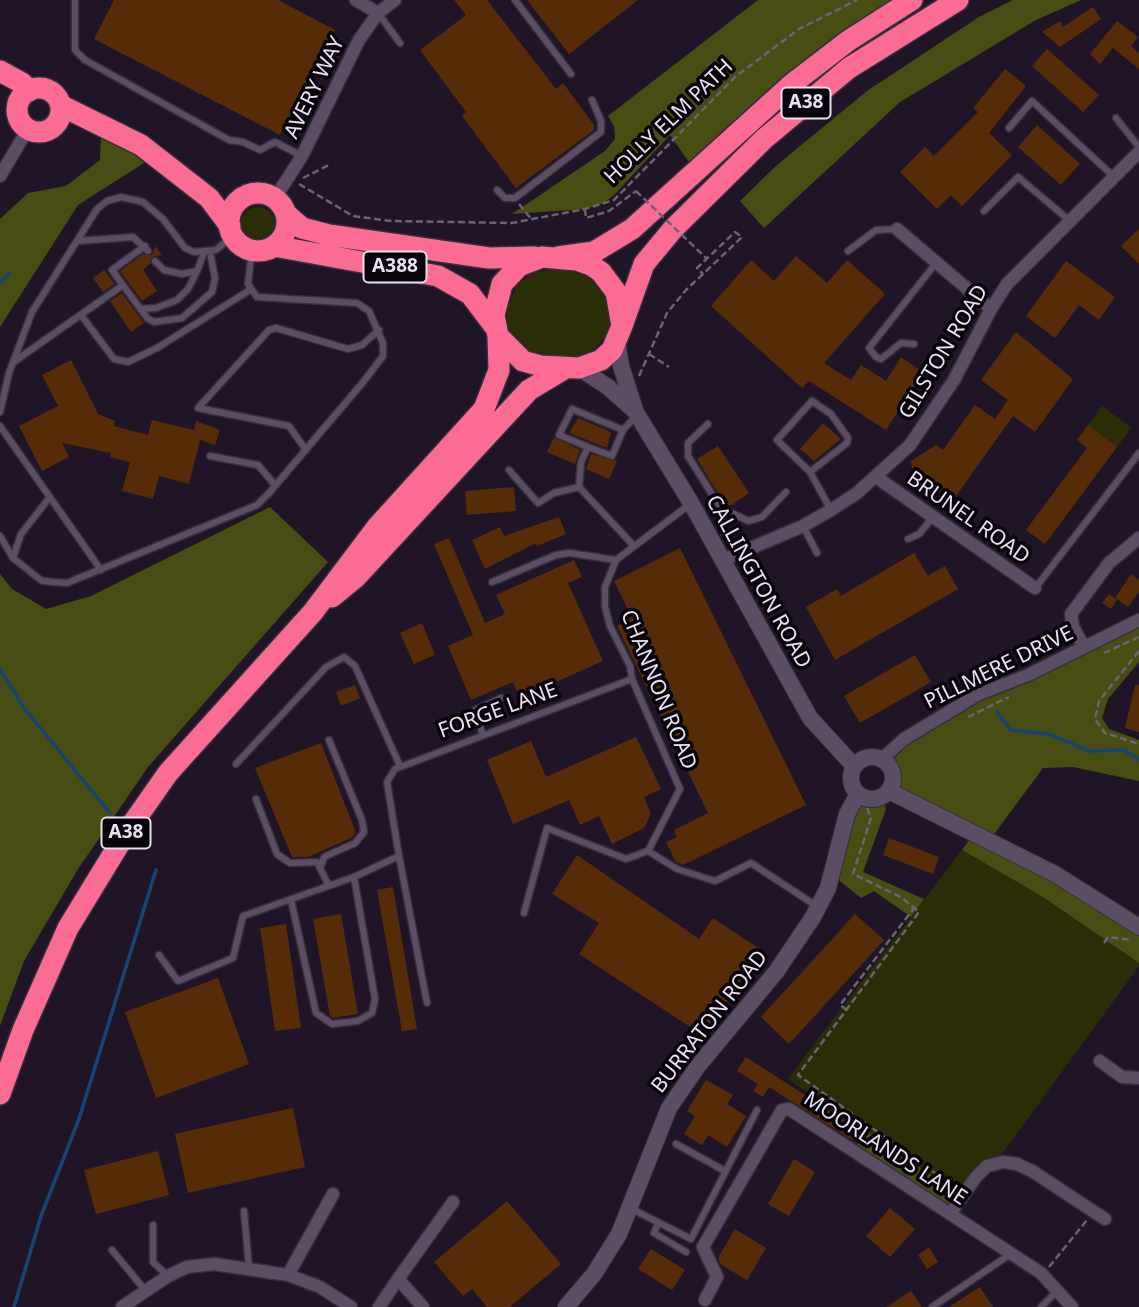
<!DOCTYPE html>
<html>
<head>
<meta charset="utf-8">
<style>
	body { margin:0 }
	canvas { display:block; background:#201527 }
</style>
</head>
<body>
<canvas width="1139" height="1307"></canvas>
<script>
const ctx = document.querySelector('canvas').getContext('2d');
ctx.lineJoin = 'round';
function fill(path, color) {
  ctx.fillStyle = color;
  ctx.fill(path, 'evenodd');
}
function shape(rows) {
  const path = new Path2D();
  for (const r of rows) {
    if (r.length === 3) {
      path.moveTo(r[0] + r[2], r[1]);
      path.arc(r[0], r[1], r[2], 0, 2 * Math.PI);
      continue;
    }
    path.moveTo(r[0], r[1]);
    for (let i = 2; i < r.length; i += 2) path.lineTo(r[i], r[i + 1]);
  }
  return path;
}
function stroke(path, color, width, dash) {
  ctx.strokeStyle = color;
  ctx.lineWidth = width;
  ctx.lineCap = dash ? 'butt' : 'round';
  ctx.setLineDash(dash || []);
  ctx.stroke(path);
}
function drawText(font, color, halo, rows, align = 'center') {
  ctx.font = font + ' "Noto Sans",sans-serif';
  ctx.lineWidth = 7;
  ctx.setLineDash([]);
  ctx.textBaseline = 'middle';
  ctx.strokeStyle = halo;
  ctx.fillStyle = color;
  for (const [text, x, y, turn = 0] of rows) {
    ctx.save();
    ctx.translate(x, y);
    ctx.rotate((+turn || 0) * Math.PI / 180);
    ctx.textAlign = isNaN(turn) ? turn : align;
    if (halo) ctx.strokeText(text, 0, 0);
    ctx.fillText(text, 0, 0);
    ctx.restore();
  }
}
const green = shape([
	[258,224,17],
	[552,269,584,272,606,291,611,325,607,335,592,351,570,360,534,357,511,337,508,330,507,309,517,285,532,273],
	[1102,406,1131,428,1117,447,1088,425],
	[962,850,1043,897,1139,963,1139,966,1002,1154,961,1195,788,1079]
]);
const forest = shape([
	[758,0,902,0,691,165,670,135,614,195,602,204,585,209,512,214,605,151,615,139,614,126,608,116],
	[1013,0,1081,0,1036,20,900,102,764,228,740,201,777,165,867,91,979,17],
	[101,134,147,161,78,205,0,327,0,219,28,193,66,186,100,160],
	[270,507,328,562,148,767,78,869,24,961,0,1026,0,574,12,589,46,609,91,596],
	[1139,620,1139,662,1108,699,1102,718,1109,729,1139,740,1139,781,1073,767,1043,768,989,841,1139,927,1139,963,1043,897,962,850,974,834,889,791,892,772,882,759,904,739],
	[883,796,886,809,863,872,924,899,911,917,874,891,861,898,831,874,838,847,864,798],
	[866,1131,961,1195,950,1214,853,1151]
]);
const stream = shape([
	[0,283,10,273],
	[0,669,24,708,110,813],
	[997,712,1011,730,1049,734,1089,751,1124,750,1139,759],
	[14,1307,41,1216,79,1119,156,870]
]);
const building = shape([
	[114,0,278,0,335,30,280,135,94,39],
	[454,0,487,0,556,89,563,83,594,125,594,130,516,188,462,116,466,112,420,50,466,15],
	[527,0,638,0,569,54],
	[1093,7,1101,19,1060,47,1042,32,1060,21,1063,27],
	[1117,21,1138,37,1131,46,1139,53,1139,69,1113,48,1100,64,1090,54],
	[1047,49,1099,95,1083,112,1032,66],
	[1005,69,1026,86,989,133,1012,155,962,206,951,195,937,209,900,172,925,147,934,156,978,112,973,108],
	[1037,125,1080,164,1061,185,1018,147],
	[1139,229,1139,264,1121,246],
	[155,246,162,255,152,257,150,264,143,270,157,291,142,301,120,271,143,254,152,255],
	[796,256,827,283,847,260,885,294,824,363,851,380,861,365,886,381,901,357,923,372,886,430,809,381,802,388,711,306,751,260,774,281],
	[1066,261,1115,297,1099,320,1079,305,1055,338,1026,316],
	[104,270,115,284,103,292,93,278],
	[122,293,144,323,131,332,110,301],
	[1016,332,1073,379,1035,432,1013,416,951,503,913,474,911,461,936,445,943,450,975,405,995,419,1008,400,981,380],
	[71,360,98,414,115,421,114,426,148,435,152,420,194,430,196,421,220,430,215,445,200,440,189,484,159,476,153,499,122,491,130,462,110,457,111,453,62,443,69,457,42,471,19,426,58,406,42,375],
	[578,418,611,432,607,448,569,433],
	[823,423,841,439,814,461,800,449],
	[1088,425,1117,447,1045,544,1026,530,1087,448,1077,440],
	[554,437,580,450,575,464,547,452],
	[718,446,749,493,730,506,724,503,697,459],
	[591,454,617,461,609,479,586,469],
	[514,487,516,511,467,515,465,491],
	[559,517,566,534,537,546,536,543,485,569,472,540,500,527,504,536],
	[449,538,485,623,505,614,496,595,574,560,582,577,568,583,603,661,520,698,513,682,471,700,448,646,473,635,434,544],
	[680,548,806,805,683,865,675,861,666,842,677,837,674,830,708,813,617,626,632,618,614,581],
	[914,553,928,576,945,566,958,589,835,660,806,607,837,589,841,596],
	[1131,574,1139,580,1139,592,1128,607,1115,598],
	[1109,594,1117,600,1111,609,1102,603],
	[422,623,435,655,414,664,400,633],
	[915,655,931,682,860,723,844,696],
	[355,685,360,698,341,706,336,692],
	[1135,685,1139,685,1139,732,1125,728],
	[636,737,661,789,644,797,651,814,644,828,612,844,599,816,580,825,569,800,513,824,487,760,531,741,546,777],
	[321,743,356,833,351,838,308,857,292,857,255,768],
	[889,838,939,857,933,874,883,855],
	[577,855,699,939,713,918,761,950,704,1036,579,954,599,923,552,894],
	[393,887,417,1029,402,1031,377,890],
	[341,914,358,1014,333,1018,330,1016,313,919],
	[855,914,884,940,789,1044,761,1017],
	[286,924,301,1028,275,1031,260,928],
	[218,978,249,1064,156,1098,125,1012],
	[746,1057,864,1133,857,1143,769,1087,763,1097,753,1091,758,1084,737,1071],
	[706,1080,733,1095,727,1104,746,1116,727,1147,708,1135,702,1145,684,1134,695,1116,687,1111],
	[293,1108,305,1167,188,1193,175,1134],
	[158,1151,169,1195,96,1214,84,1170],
	[794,1159,815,1172,789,1216,768,1204],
	[507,1201,561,1264,510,1307,487,1307,472,1289,463,1296,434,1262],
	[890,1208,915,1229,890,1257,866,1236],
	[735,1229,766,1248,747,1280,720,1264,718,1258],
	[929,1247,938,1262,927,1269,918,1255],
	[651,1249,685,1270,672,1290,638,1269],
	[980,1287,993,1307,949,1307],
	[911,1291,922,1307,886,1307]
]);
const path = shape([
	[303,178,329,165],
	[299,184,353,216,391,221,512,223,585,209,614,200,735,77,799,29,857,0],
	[519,204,532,220],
	[585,209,586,218,609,211,636,191],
	[649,354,669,367],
	[639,376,667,313,686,290,703,274,742,237,735,232,697,268,703,274],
	[1139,651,1099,701,1095,719,1105,733,1139,744],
	[1104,653,1139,637],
	[968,717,1009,697],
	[867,808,871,818,853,874,901,897,919,912,798,1075,953,1186],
	[1104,943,1108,937,1132,940],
	[847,1010,840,1005,914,908],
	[1049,1267,1087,1220]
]);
const lane = shape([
	[75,0,75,50,85,60,229,140,243,142,260,150,275,142,302,156],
	[515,0,571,74],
	[378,13,400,43],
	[1116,118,1139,147],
	[1009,128,1032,101,1112,175],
	[497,190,505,198,515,198,601,132,601,121,592,100],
	[984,211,1018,177,1070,221],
	[77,241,133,237,148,251],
	[145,246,112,270,147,318,154,322,182,318,212,292,215,278,210,252],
	[848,251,876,230,897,229],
	[155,261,164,270,182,274,197,271,204,253],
	[141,309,156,308,177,300,188,289,197,271],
	[81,315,114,359,128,362,157,348,250,290],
	[914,344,901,343,881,359,876,357,869,348,936,263],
	[15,361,123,285],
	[0,412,9,373,32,312,97,209,107,201,121,197,143,202,163,219,185,248,194,252,216,250,233,236],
	[708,424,688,443,688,456,720,507,748,521,762,517,786,492],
	[0,426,101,570],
	[623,430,612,456,588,447,581,462,579,487,634,546],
	[588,447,559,435,572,409,623,430,636,416],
	[306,450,289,426,198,408,269,330,276,328,348,349,362,345,379,330],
	[210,456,258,465,275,485],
	[509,470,538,503,554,493,579,487],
	[810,472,847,443,848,438,831,414,812,401,777,440,810,472,831,510],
	[803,526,817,553],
	[0,536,13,558,42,581,67,583,257,505,269,493,364,381,383,356,383,343,369,311,357,303,257,297,248,284,252,250],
	[908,539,919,534,933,517],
	[13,558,21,534,50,497],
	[492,582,556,555,570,553,616,560],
	[1036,587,1139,453],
	[483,735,475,710,501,698],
	[236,764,326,667,344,657,355,666,400,766],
	[256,799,277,854,290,863,317,862,329,886],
	[648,851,677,869,715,881,751,863,818,907],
	[399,856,427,1003],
	[321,866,324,857,355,843,364,832,362,820,329,740],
	[291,900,316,1013,332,1024,358,1021,372,1013,375,999,354,877],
	[524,913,547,828,626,859,648,851,680,789,632,679,630,666,610,626,605,607,605,587,616,560,689,505],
	[159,955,178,981,233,958,243,916,354,877,399,856,387,782,395,769,632,679],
	[676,1144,725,1171],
	[630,1208,691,1239,757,1110],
	[244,1211,249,1268],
	[658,1224,654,1233,686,1252],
	[153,1225,153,1262,168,1276],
	[112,1250,145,1290],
	[932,1307,1012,1253],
	[1041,1307,1057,1291]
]);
const street = shape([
	[356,0,378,13],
	[0,176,28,129],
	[275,198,302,156,359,40,378,13,395,0],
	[897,229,991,309],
	[876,477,1035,588],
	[723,560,803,526,831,510,857,493,910,445,954,380,991,309,1007,284,1139,152],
	[1084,647,1073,627,1071,614,1109,563,1139,538],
	[882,759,904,739,977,695,1028,675,1139,620],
	[1100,1061,1122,1077,1139,1078],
	[950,1214,976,1177,987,1166,1003,1162,1017,1164,1032,1171,1105,1219],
	[288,1275,333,1194],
	[398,1279,453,1202],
	[705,1300,717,1277,703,1247,782,1110,789,1109,1041,1273,1072,1307],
	[122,1307,168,1276,187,1267,214,1264,288,1275,320,1287,351,1307],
	[379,1307,398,1279,423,1307]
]);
const secondary = shape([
	[617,341,621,366,635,410],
	[579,368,608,387,635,411,691,503,810,718,854,766],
	[872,778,21],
	[889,791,1055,874,1139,927],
	[566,1307,594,1274,619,1234,669,1108,698,1066,776,972,813,917,828,888,847,814,858,794]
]);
const highway = shape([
	[0,71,22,83,29,91],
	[39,110,22],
	[62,106,141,145,209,198,230,226],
	[258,222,29],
	[286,214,302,228,329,235,489,258,535,257],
	[274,246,438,276,470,294,495,327],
	[542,257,577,260,591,265,601,272,616,292,622,326,612,350,601,360,579,368,541,366,523,361,498,336,494,315,502,284,519,266,542,257],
	[558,257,594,252,632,229,792,84,848,41,912,0],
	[622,326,644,264,673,229,764,139,849,68,958,0],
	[332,597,355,578,529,390,564,369],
	[0,1094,23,1030,68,928,126,833,168,773,313,612,377,527,484,409,499,370,498,336]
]);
const pathBridge = shape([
	[636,191,707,259]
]);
const shields = [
	[806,103,49],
	[395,267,63],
	[126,833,49]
];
const shieldNames = [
	["A38",806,103],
	["A388",395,267],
	["A38",126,833]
];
const streetNames = [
	["AVERY WAY",315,88,-64],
	["HOLLY ELM PATH",669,122,-44],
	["GILSTON ROAD",944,352,-59],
	["BRUNEL ROAD",968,518,35],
	["CALLINGTON ROAD",758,582,61],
	["PILLMERE DRIVE",999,668,-26],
	["CHANNON ROAD",658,690,68],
	["FORGE LANE",498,711,-20],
	["BURRATON ROAD",710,1022,-52],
	["MOORLANDS LANE",885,1149,33]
];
fill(green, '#2a2d06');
fill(forest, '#484d14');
stroke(stream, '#174475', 3.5);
fill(building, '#562b08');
stroke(lane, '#362f3c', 9);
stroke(street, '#362f3c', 15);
stroke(secondary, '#362f3c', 18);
stroke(highway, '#362f3c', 24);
stroke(path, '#6c6272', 2.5, [7, 3.5]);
stroke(lane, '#5b4e64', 6);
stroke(street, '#5b4e64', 12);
stroke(secondary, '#5b4e64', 16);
stroke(highway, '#fb6c95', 21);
stroke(pathBridge, '#6c6272', 2.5, [7, 3.5]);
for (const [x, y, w] of shields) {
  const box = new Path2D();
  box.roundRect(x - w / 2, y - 15.5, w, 31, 5);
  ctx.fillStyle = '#08040b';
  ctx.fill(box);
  stroke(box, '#e8e1ee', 2);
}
drawText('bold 19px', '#e8e1ee', null, shieldNames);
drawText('21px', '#e8e1ee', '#08040b', streetNames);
</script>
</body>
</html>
